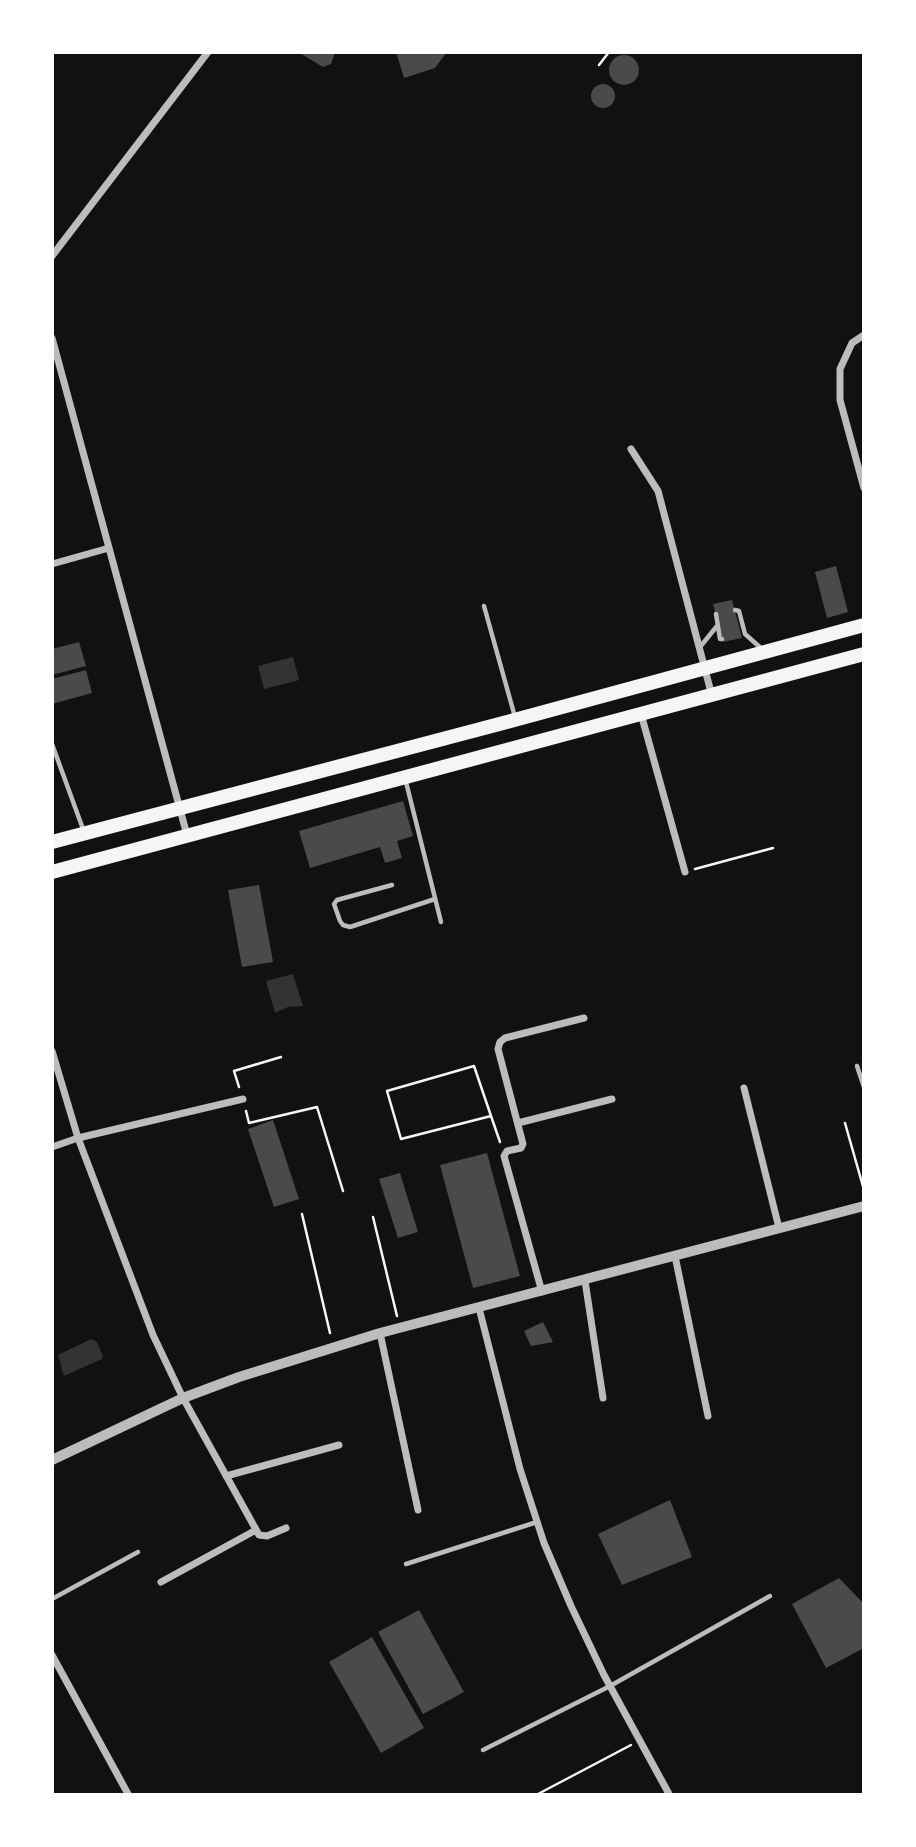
<!DOCTYPE html>
<html>
<head>
<meta charset="utf-8">
<style>
	body { margin:0 }
	#map { position:relative; width:916px; height:1847px; overflow:hidden; background:#111; font-family:"Titillium Web",sans-serif }
	canvas { display:block }
	.frame { position:absolute; inset:0; border:54px solid #fff; pointer-events:none }
</style>
</head>
<body>
<div id="map">
<canvas width="916" height="1847"></canvas>
<div class="frame"></div>
</div>
<script>
const ctx = document.querySelector('canvas').getContext('2d');
ctx.lineJoin = 'round';
function fill(path, color) {
  ctx.fillStyle = color;
  ctx.fill(path, 'evenodd');
}
function shape(rows) {
  const path = new Path2D();
  for (const r of rows) {
    if (r.length === 3) {
      path.moveTo(r[0] + r[2], r[1]);
      path.arc(r[0], r[1], r[2], 0, 2 * Math.PI);
      continue;
    }
    path.moveTo(r[0], r[1]);
    for (let i = 2; i < r.length; i += 2) path.lineTo(r[i], r[i + 1]);
  }
  return path;
}
function stroke(path, color, width, dash) {
  ctx.strokeStyle = color;
  ctx.lineWidth = width;
  ctx.lineCap = dash ? 'butt' : 'round';
  ctx.setLineDash(dash || []);
  ctx.stroke(path);
}
const water = shape([
	[293,657,299,680,264,689,258,666],
	[293,974,303,1006,288,1007,275,1013,266,981],
	[91,1339,97,1342,103,1356,102,1359,64,1376,58,1355]
]);
const building = shape([
	[298,52,335,52,331,64,323,67],
	[396,52,447,52,435,68,404,78],
	[624,70,15],
	[603,96,12],
	[836,566,848,612,827,618,815,572],
	[732,600,742,638,723,642,713,604],
	[79,642,86,666,52,675,52,649],
	[86,670,92,693,52,704,52,679],
	[403,801,413,836,397,841,402,858,385,863,380,847,310,868,299,831],
	[259,885,273,962,242,967,228,890],
	[273,1120,299,1199,274,1207,248,1129],
	[487,1153,520,1276,473,1288,440,1165],
	[400,1173,418,1232,398,1238,379,1179],
	[543,1322,553,1342,531,1346,524,1331],
	[670,1500,692,1557,622,1585,598,1534],
	[839,1578,864,1604,864,1648,826,1668,792,1604],
	[419,1610,464,1692,423,1714,378,1632],
	[372,1637,424,1728,381,1753,329,1662]
]);
const path = shape([
	[599,65,609,52],
	[695,869,773,848],
	[239,1087,234,1071,281,1057],
	[246,1111,249,1123,317,1107,343,1191],
	[491,1116,401,1139,387,1091,474,1066,491,1116,500,1142],
	[845,1123,864,1190],
	[302,1214,330,1333],
	[373,1217,397,1316],
	[538,1794,631,1745]
]);
const service = shape([
	[484,606,515,717],
	[735,610,739,611,745,634,762,649],
	[716,614,720,639,722,639],
	[700,647,717,626],
	[52,744,83,829],
	[405,778,441,922],
	[392,885,337,900,334,904,340,921,343,925,350,927,435,899],
	[857,1066,864,1087],
	[406,1564,537,1522],
	[52,1599,138,1552],
	[483,1750,610,1686,770,1596]
]);
const minor = shape([
	[52,256,208,52],
	[864,335,852,343,840,369,840,400,864,488],
	[52,338,187,835],
	[631,449,658,491,712,696],
	[52,564,109,548],
	[641,714,685,872],
	[52,1051,78,1138,153,1335,183,1398,259,1535,267,1536,286,1528],
	[744,1088,779,1228],
	[518,1123,612,1099],
	[52,1147,78,1138,243,1099],
	[675,1256,708,1416],
	[585,1281,603,1398],
	[542,1292,504,1156,507,1151,521,1148,523,1144,498,1049,500,1042,505,1038,584,1018],
	[479,1308,520,1469,544,1543,571,1606,604,1675,669,1794],
	[380,1333,418,1510],
	[226,1476,339,1445],
	[161,1582,256,1530],
	[52,1655,128,1794]
]);
const tertiary = shape([
	[52,1460,183,1398,239,1377,380,1333,864,1206]
]);
const primary = shape([
	[52,842,507,722,864,625],
	[52,872,864,654]
]);
fill(water, '#333');
fill(building, '#4a4a4a');
stroke(path, '#f5f5f5', 2.5);
stroke(service, '#bcbcbc', 4.5);
stroke(minor, '#bcbcbc', 7);
stroke(tertiary, '#bcbcbc', 10);
stroke(primary, '#f5f5f5', 14);
</script>
</body>
</html>
